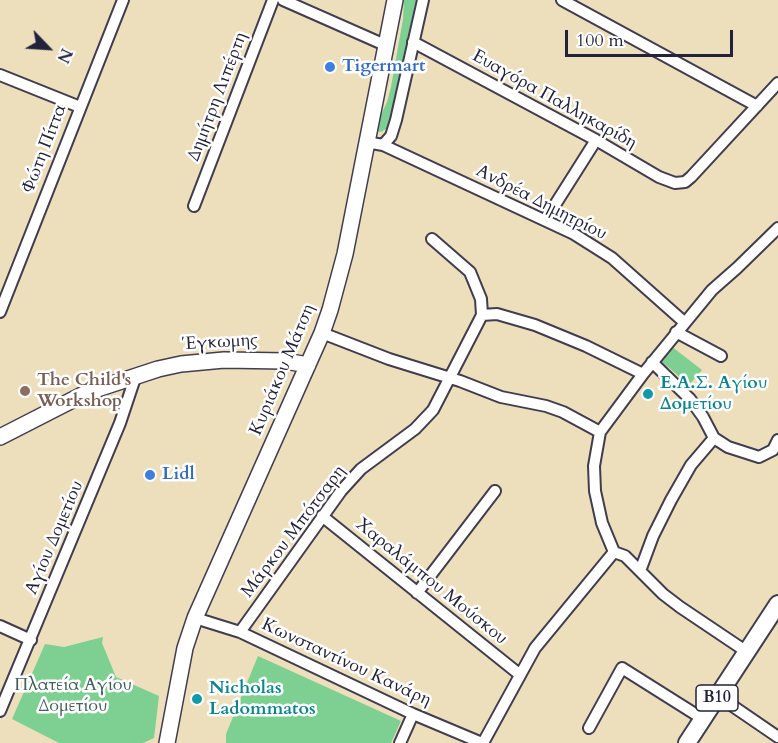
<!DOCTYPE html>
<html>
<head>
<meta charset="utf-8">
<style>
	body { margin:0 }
	#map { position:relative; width:778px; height:743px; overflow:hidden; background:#eddebc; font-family:Cardo,serif }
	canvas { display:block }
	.north { position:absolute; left:18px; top:18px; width:60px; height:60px; -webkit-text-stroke:4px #fff; paint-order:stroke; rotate:115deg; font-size:16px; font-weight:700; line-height:24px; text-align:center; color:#22223b }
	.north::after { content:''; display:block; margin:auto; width:21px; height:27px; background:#22223b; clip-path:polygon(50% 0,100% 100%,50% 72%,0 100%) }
	.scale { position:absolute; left:565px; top:30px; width:168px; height:27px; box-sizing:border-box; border:3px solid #22223b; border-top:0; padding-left:8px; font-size:18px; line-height:21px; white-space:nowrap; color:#22223b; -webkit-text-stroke:4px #fff; paint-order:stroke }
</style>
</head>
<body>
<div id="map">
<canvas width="778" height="743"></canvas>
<div class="north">N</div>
<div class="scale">100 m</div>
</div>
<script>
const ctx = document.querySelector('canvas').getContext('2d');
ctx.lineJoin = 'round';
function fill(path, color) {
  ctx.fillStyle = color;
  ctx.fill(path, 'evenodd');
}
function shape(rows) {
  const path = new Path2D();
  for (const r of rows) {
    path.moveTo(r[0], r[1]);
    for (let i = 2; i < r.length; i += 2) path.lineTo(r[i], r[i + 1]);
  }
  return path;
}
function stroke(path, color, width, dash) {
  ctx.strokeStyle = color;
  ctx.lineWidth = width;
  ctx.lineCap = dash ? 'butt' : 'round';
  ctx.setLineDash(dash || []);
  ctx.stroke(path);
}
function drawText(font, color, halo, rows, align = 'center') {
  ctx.font = font + ' Cardo,serif';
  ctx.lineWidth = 5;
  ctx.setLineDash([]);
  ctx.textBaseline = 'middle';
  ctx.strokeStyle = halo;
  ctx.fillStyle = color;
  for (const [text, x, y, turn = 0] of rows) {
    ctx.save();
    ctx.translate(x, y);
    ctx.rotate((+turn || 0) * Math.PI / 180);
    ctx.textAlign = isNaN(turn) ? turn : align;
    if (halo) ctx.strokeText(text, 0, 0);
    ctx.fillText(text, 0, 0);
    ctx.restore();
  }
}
const green = shape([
	[404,0,416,0,389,127,381,132,377,131,381,115,387,102,391,87,403,19],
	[671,346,702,370,689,385,660,360],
	[103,637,102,643,116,677,159,696,154,738,143,743,59,743,12,719,45,644,64,647],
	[258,656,401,721,391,743,226,743,226,734]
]);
const street = shape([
	[283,0,385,45],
	[562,0,757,106],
	[413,42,596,140,659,177,675,183,685,182,691,177,778,83],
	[0,75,80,107],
	[366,142,383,145,574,234,612,258,684,322],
	[383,145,391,136,396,120,423,0],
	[194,206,273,0],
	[546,219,596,140],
	[0,312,123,0],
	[482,315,497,314,535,325,586,346,643,374],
	[676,332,721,356],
	[322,333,389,359,460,381,501,397,546,406,563,412,600,432],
	[652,362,690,399,703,417,714,438,728,447,759,457,773,450,778,440],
	[322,516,519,674],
	[614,552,602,523,595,491,594,466,600,432,643,374,712,290,737,268,778,228],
	[614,552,625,556,663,594,680,607,747,652],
	[640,571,653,536,671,500,691,465,714,438],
	[417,593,495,491],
	[195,618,240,632,413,714,482,743],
	[0,626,31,640],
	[240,632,341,491,361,469,415,429,433,410,482,315,481,299,470,272,432,239],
	[718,696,778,737],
	[0,711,120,423,136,375],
	[589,728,622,668,703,719],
	[400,743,413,714],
	[483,743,535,648,614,552]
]);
const secondary = shape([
	[0,437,88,392,158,369,181,364,224,360,285,361,308,365],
	[167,743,185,648,195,618,322,333,330,310,345,254,395,0]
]);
const primary = shape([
	[687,743,778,604]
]);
const markers = [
	[330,67,6,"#3f7fe0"],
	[25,391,6,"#8d6e63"],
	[648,394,6,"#0f9aa8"],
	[150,475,6,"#3f7fe0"],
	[197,699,6,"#0f9aa8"]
];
const shields = [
	[717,698,42]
];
const shieldNames = [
	["B10",717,698]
];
const shopNames = [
	["Tigermart",342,67],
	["Lidl",162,475]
];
const streetNames = [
	["Δημήτρη Λιπέρτη",218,97,-69],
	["Ευαγόρα Παλληκαρίδη",554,100,29],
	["Φώτη Πίττα",45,149,-69],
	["Ανδρέα Δημητρίου",541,203,27],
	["Έγκωμης",220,343,-3],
	["Κυριάκου Μάτση",283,370,-67],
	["Μάρκου Μπότσαρη",294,532,-53],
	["Αγίου Δομετίου",55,538,-67],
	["Χαραλάμπου Μούσκου",431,582,39],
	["Κωνσταντίνου Κανάρη",346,663,25]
];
const educationNames = [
	["The Child's",37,381],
	["Workshop",37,402]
];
const cultureNames = [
	["Ε.Α.Σ. Αγίου",660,384],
	["Δομετίου",660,405],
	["Nicholas",209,689],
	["Ladommatos",209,710]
];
const parkNames = [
	["Πλατεία Αγίου",73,686],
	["Δομετίου",73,707]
];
fill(green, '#7dd091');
stroke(street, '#403e4e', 14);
stroke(secondary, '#403e4e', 18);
stroke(primary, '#403e4e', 20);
stroke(street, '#fff', 10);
stroke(secondary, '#fff', 15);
stroke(primary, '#fff', 16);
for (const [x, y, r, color] of markers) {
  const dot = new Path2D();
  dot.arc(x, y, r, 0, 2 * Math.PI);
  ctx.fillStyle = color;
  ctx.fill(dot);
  stroke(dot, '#fff', 2);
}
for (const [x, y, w] of shields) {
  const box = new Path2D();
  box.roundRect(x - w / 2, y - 13, w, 26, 4.5);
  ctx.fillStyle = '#fff';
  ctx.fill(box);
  stroke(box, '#22223b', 1.5);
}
drawText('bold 16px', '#22223b', null, shieldNames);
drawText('bold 18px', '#366cbe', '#fff', shopNames, 'left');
drawText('18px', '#22223b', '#fff', streetNames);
drawText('bold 18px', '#785e54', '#fff', educationNames, 'left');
drawText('bold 18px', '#0d838f', '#fff', cultureNames, 'left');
drawText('18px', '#425f59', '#fff', parkNames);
</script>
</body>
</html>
